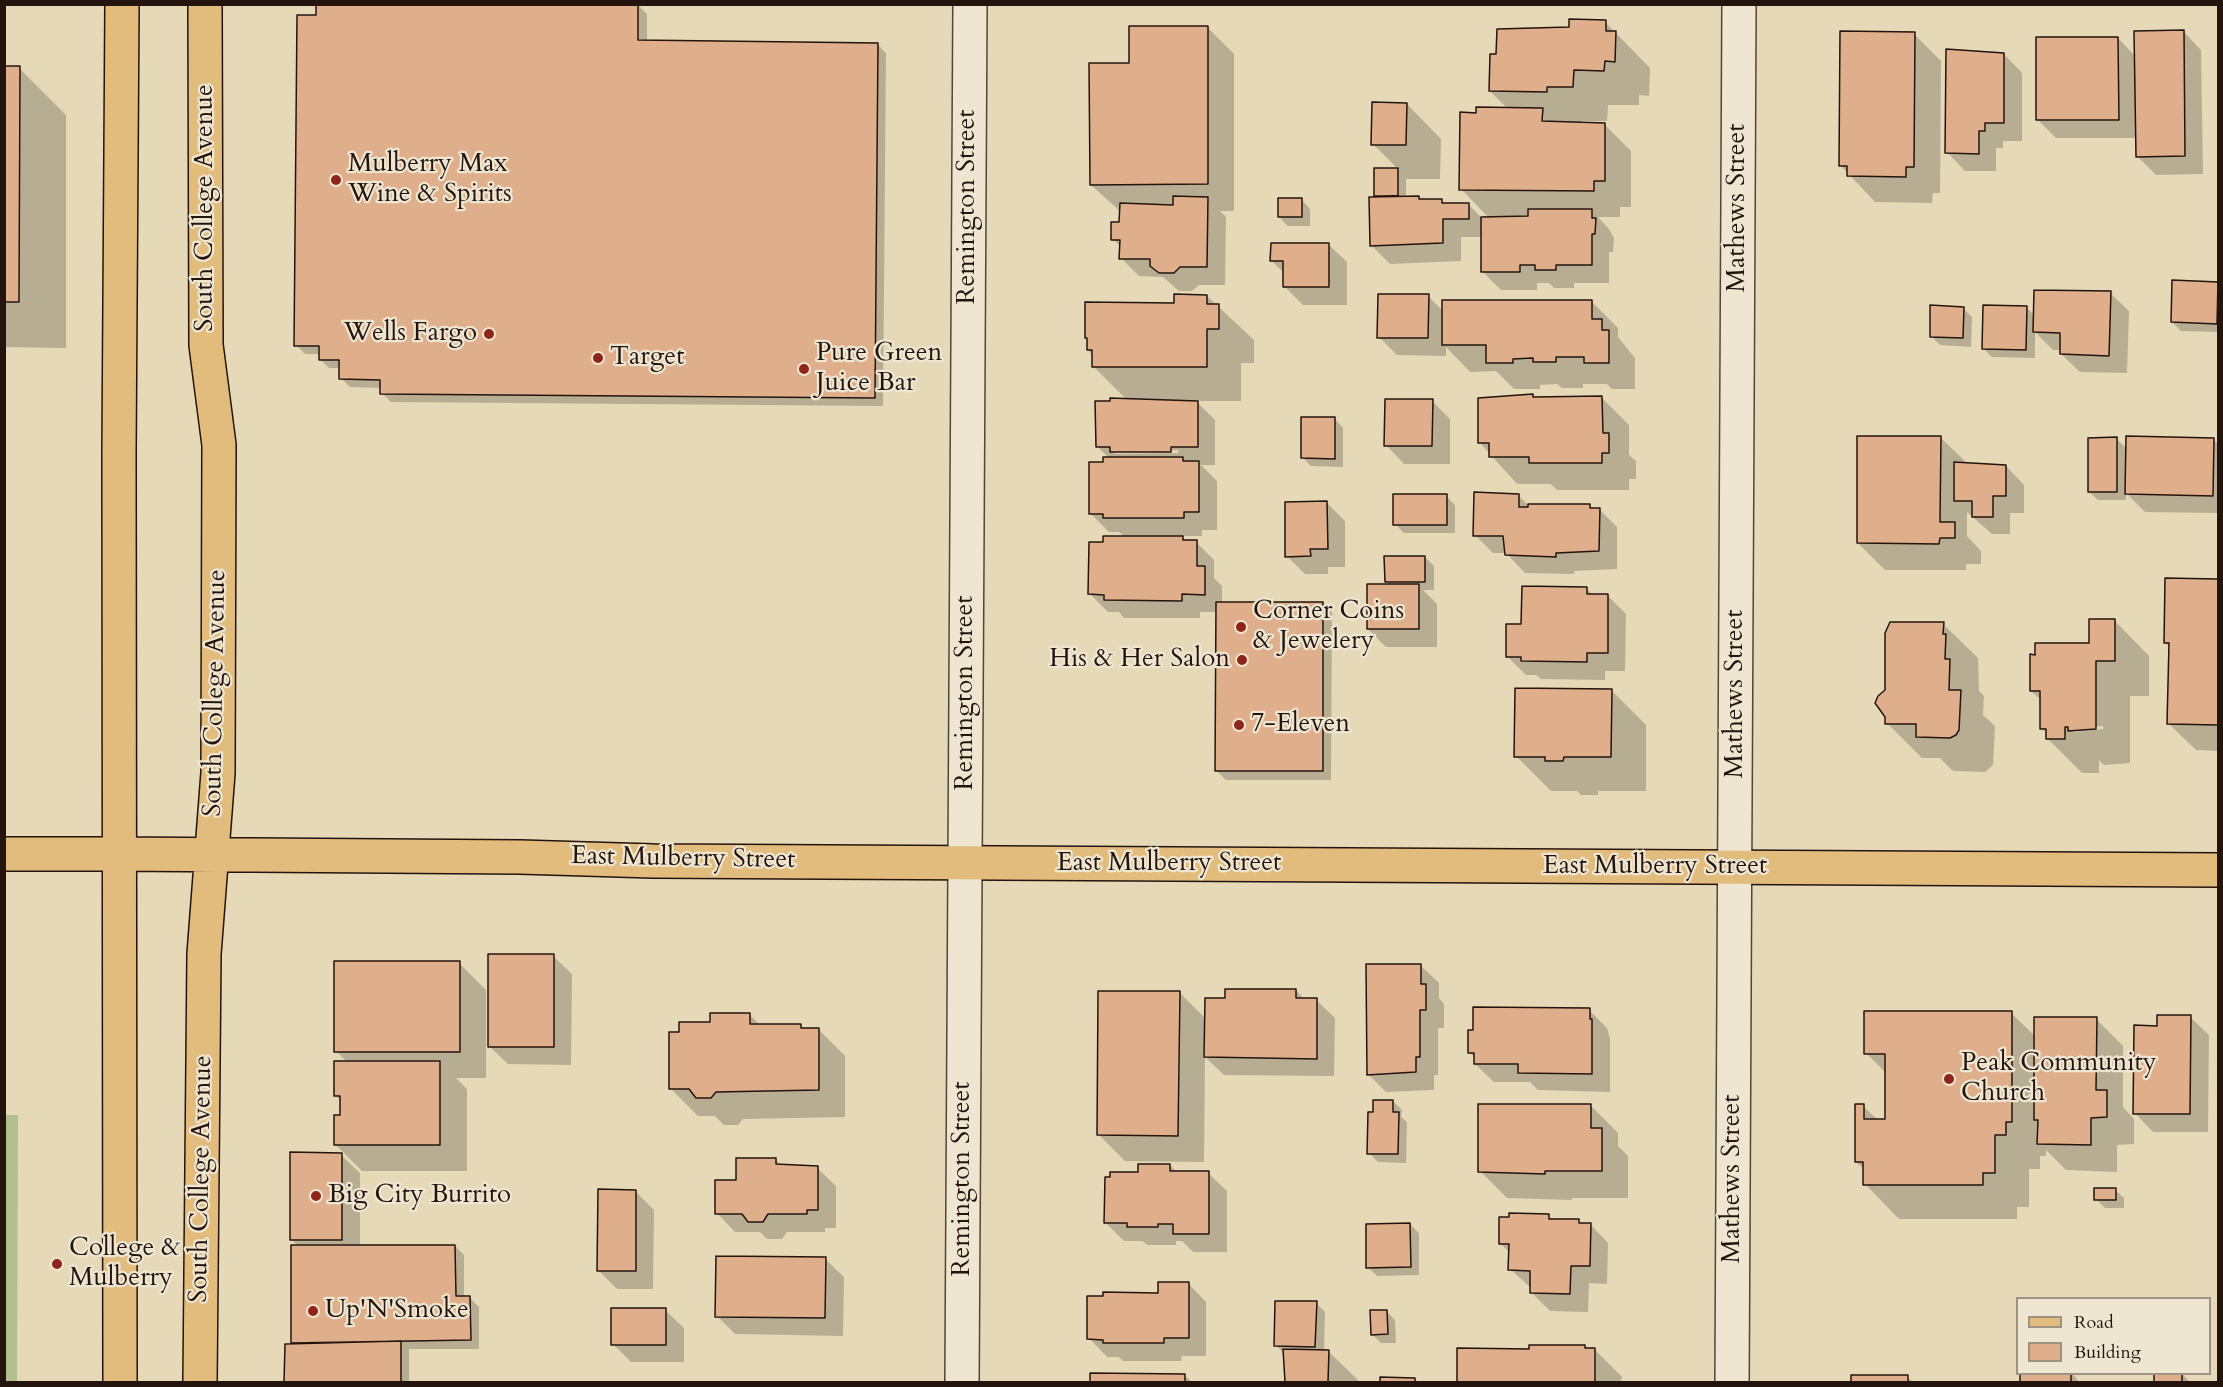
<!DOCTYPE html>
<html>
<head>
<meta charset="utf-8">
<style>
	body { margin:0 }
	#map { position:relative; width:2223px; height:1387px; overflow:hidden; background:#e5d9b8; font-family:Cardo,serif }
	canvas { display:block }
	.frame { position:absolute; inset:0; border:6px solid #24140e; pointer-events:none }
	.legend { position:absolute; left:2016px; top:1297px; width:195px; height:78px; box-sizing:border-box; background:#eee6d1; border:2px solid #9d9283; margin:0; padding:8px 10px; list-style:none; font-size:18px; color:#24140e }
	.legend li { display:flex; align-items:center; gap:12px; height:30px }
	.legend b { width:30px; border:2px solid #9d9283 }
</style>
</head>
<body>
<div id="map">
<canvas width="2223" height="1387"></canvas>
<div class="frame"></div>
<ul class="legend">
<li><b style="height:8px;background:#e2bc7c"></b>Road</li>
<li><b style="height:16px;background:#dfae8a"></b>Building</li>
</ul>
</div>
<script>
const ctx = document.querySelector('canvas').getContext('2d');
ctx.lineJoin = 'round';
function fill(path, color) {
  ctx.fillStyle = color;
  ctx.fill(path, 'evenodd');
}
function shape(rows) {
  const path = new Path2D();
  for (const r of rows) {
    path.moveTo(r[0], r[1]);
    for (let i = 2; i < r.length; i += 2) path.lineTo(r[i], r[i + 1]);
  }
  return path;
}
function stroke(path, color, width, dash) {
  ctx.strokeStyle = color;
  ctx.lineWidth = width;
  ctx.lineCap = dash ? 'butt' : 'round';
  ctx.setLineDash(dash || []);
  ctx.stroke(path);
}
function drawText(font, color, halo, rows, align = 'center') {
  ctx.font = font + ' Cardo,serif';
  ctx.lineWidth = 4.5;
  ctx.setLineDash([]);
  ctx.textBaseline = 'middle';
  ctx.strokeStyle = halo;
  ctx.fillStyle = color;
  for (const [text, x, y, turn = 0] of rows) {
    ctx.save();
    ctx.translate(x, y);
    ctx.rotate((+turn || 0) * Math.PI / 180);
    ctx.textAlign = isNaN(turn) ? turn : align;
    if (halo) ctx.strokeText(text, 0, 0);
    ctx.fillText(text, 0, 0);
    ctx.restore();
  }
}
const green = shape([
	[5,1115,18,1115,17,1382,4,1382]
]);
const shadow = shape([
	[638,5,647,14,647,42,877,44,886,53,883,406,391,402,382,393,382,388,350,387,341,378,341,368,329,368,320,359,321,354,305,354,296,345],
	[1605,22,1650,68,1649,96,1639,95,1639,105,1608,105,1607,121,1581,121,1581,124,1604,124,1631,151,1631,207,1620,207,1620,217,1598,217,1609,229,1614,238,1613,252,1609,252,1609,283,1574,283,1574,288,1554,288,1549,283,1537,283,1537,290,1501,290,1482,271,1483,237,1461,237,1461,261,1390,264,1371,245,1379,198,1376,195,1376,170,1399,170,1373,144,1407,104,1441,139,1440,179,1406,179,1406,198,1442,201,1445,204,1468,204,1483,219,1490,219,1461,189,1478,115,1508,109,1490,91,1498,55,1571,29],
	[1207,27,1234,54,1234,211,1220,211,1226,217,1225,285,1199,285,1192,291,1179,291,1163,277,1139,276,1121,258,1121,247,1113,239,1121,224,1121,212,1091,185,1131,64],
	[2183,31,2201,50,2203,174,2156,175,2138,157,2137,138,2056,138,2038,120,2118,38,2136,57],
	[1914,34,1941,61,1940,193,1933,193,1932,203,1875,202,1841,166],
	[2004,54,2022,73,2022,141,2003,141,2003,148,1996,148,1996,171,1965,171,1947,152],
	[4,68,19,68,66,115,66,348,4,347],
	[1302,200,1310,209,1310,226,1288,226,1279,217],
	[1328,244,1347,262,1347,305,1303,305,1285,287,1285,274,1272,261],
	[2217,283,2218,332,2181,331,2172,322],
	[2110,293,2129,311,2127,373,2080,372,2061,354,2061,350,2053,350,2035,332,2035,358,1992,357,1983,348,2027,308,2035,316],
	[1207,296,1254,340,1254,363,1241,363,1241,401,1196,401,1215,420,1215,465,1201,465,1217,481,1217,530,1202,530,1202,536,1181,536,1186,541,1196,542,1214,560,1214,578,1222,586,1222,603,1323,603,1332,612,1331,780,1226,780,1217,771,1217,612,1200,612,1200,618,1124,618,1119,612,1108,612,1090,594,1105,543,1125,537,1119,532,1109,532,1090,513,1105,464,1110,459,1097,446,1127,400,1093,366,1093,355,1088,350,1175,305],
	[1178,450,1178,453,1115,454,1112,451],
	[1428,296,1443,311,1591,301,1618,328,1618,337,1635,358,1635,389,1612,389,1607,384,1583,384,1583,388,1562,388,1557,384,1540,385,1540,389,1514,389,1496,371,1470,372,1446,347,1446,356,1397,355,1379,337],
	[1963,308,1972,317,1971,347,1940,345,1931,336],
	[1532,396,1535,399,1602,398,1629,425,1629,455,1636,461,1636,479,1629,479,1629,490,1557,490,1551,484,1517,484,1480,443],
	[1432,401,1450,419,1450,464,1404,464,1386,445],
	[1335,419,1343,428,1343,467,1311,466,1302,457],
	[1940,437,1968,464,2006,466,2024,485,2024,513,2010,513,2010,534,1992,534,1967,512,1967,536,1981,551,1981,564,1966,564,1966,570,1885,570,1858,543],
	[2116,438,2127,449,2213,439,2218,444,2218,513,2145,512,2126,493,2126,500,2098,500,2089,492],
	[1518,495,1529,506,1589,506,1592,509,1599,509,1617,527,1617,569,1574,571,1574,574,1525,573,1506,553,1493,553,1475,535],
	[1446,496,1455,505,1455,533,1404,533,1395,524],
	[1327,503,1345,521,1345,567,1328,567,1328,574,1305,574,1287,556],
	[1425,557,1434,566,1434,590,1423,590,1437,604,1437,647,1386,647,1368,629,1391,586,1386,581],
	[2167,580,2218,581,2218,751,2196,750,2168,723,2170,647,2165,642],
	[1586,588,1594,596,1608,596,1626,614,1625,671,1605,671,1605,680,1541,679,1536,675,1526,675,1508,657,1523,626],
	[2115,621,2149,656,2149,696,2130,696,2130,763,2104,765,2099,760,2099,773,2082,773,2047,738,2047,734,2042,728,2042,701,2031,691],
	[2103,726,2103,729,2074,732,2074,729],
	[1943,624,1978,658,1979,691,1984,696,1983,715,1995,726,1993,765,1985,772,1953,771,1940,758,1922,758,1887,723],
	[1611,690,1646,725,1646,791,1598,791,1598,795,1581,795,1577,791,1551,791,1516,756],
	[553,956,572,974,571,1065,508,1064,489,1046],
	[459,963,486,990,486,1078,456,1078,467,1089,467,1171,362,1171,335,1144,341,1117,341,1101,335,1095,347,1062,336,1051],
	[1420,965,1439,983,1439,998,1444,1004,1444,1028,1438,1028,1438,1075,1434,1075,1434,1090,1386,1092,1368,1074],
	[1296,990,1305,1000,1316,1000,1335,1018,1334,1076,1224,1075,1205,1057,1204,1162,1125,1161,1098,1134,1179,992,1206,1019,1226,999],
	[1589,1010,1607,1028,1610,1039,1610,1092,1538,1090,1530,1082,1494,1082,1475,1064,1475,1058,1469,1052],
	[2011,1013,2036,1037,2096,1019,2123,1046,2123,1107,2134,1119,2134,1144,2117,1145,2117,1172,2066,1170,2046,1150,2046,1156,2040,1156,2040,1169,2029,1169,2029,1207,2017,1207,2017,1219,1899,1219,1865,1184,1865,1170,1856,1162,1863,1106,1878,1120,1887,1120,1887,1074,1866,1053],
	[750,1015,760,1025,800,1025,805,1029,818,1029,845,1056,845,1117,743,1119,738,1125,724,1125,715,1116,698,1116,671,1089,680,1034],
	[2190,1017,2209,1035,2208,1132,2153,1132,2135,1113,2158,1027],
	[1393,1101,1402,1110,1401,1117,1407,1122,1406,1163,1378,1162,1369,1153,1375,1113],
	[1591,1106,1618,1133,1618,1146,1628,1156,1628,1198,1572,1198,1572,1200,1507,1198,1480,1171],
	[341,1155,360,1173,360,1247,455,1246,464,1255,464,1298,470,1298,479,1307,479,1349,409,1349,409,1382,286,1382,286,1345,293,1345,292,1247,299,1247,291,1239],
	[775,1159,781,1165,817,1168,836,1186,836,1228,825,1228,825,1232,787,1232,782,1239,767,1239,760,1232,735,1232,717,1213,737,1181],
	[1170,1165,1178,1173,1208,1173,1227,1191,1227,1252,1193,1252,1182,1241,1176,1241,1176,1245,1147,1245,1143,1241,1124,1241,1105,1222,1140,1173],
	[2115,1190,2124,1198,2124,1208,2105,1208,2096,1199],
	[636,1192,654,1210,653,1289,617,1289,599,1271],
	[1548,1215,1553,1220,1579,1221,1582,1224,1590,1224,1608,1243,1607,1284,1589,1283,1588,1312,1550,1311,1531,1292,1531,1288,1510,1269,1510,1253,1500,1243],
	[1410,1224,1419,1233,1419,1275,1377,1276,1368,1267],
	[825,1259,844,1277,843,1336,735,1334,717,1316],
	[1188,1283,1206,1302,1206,1356,1182,1356,1181,1361,1123,1361,1119,1357,1107,1357,1089,1338,1159,1294],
	[1316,1303,1325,1312,1324,1351,1328,1351,1360,1382,1285,1382,1285,1355,1276,1345],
	[665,1310,684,1328,684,1362,631,1362,613,1344],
	[1386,1311,1395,1320,1396,1343,1381,1343,1372,1334],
	[1585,1347,1595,1350,1622,1377,1621,1382,1459,1382,1459,1350,1530,1350],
	[2021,1374,2073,1374,2079,1382,2021,1382],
	[2156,1374,2182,1374,2190,1382,2156,1382],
	[1092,1375,1185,1376,1192,1382,1092,1382],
	[1852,1376,1907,1377,1913,1382,1852,1382],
	[1381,1378,1415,1379,1418,1382,1381,1382]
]);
const building = shape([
	[316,4,638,4,638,40,878,43,875,398,380,394,380,380,339,379,339,360,319,360,319,346,294,346,297,15,316,15,316,4],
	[1569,19,1606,20,1606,31,1616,31,1615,62,1605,61,1604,71,1574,70,1573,87,1547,87,1547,92,1489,91,1490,54,1496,54,1497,29,1569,27,1569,19],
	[1129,26,1208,26,1208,184,1090,185,1089,63,1129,63,1129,26],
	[2184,30,2185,156,2136,157,2134,31,2184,30],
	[1840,31,1915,32,1914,167,1906,167,1906,177,1847,176,1847,166,1839,166,1840,31],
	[2036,37,2118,37,2119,120,2036,120,2036,37],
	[1946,49,2004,53,2004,123,1985,123,1985,131,1979,131,1979,154,1945,153,1946,49],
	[4,66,20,66,19,302,4,302,4,66],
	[1372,102,1407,103,1406,145,1371,145,1372,102],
	[1476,107,1543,108,1542,121,1605,123,1605,181,1594,181,1594,191,1459,190,1460,112,1476,113,1476,107],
	[1374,168,1398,168,1398,196,1374,196,1374,168],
	[1173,196,1208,197,1207,267,1180,267,1174,273,1159,273,1150,266,1150,259,1119,259,1120,240,1111,240,1111,222,1119,222,1120,203,1173,205,1173,196],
	[1419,196,1419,199,1442,199,1442,203,1469,203,1469,219,1443,219,1443,243,1370,246,1369,197,1419,196],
	[1278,198,1302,198,1302,217,1278,217,1278,198],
	[1528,209,1592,209,1592,218,1596,218,1595,234,1592,234,1592,265,1556,265,1556,270,1535,270,1535,265,1520,265,1520,272,1481,272,1481,217,1528,216,1528,209],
	[1271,243,1329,243,1329,287,1283,287,1283,261,1270,261,1271,243],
	[2172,280,2218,282,2217,324,2171,322,2172,280],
	[2034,290,2111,291,2109,356,2060,354,2060,333,2033,332,2034,290],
	[1174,294,1207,295,1207,304,1219,304,1219,329,1207,329,1207,367,1092,367,1092,350,1087,350,1087,338,1085,338,1085,302,1174,303,1174,294],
	[1378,294,1429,294,1428,338,1377,338,1378,294],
	[1442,300,1592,300,1592,319,1602,319,1602,330,1609,330,1609,363,1584,363,1584,357,1556,357,1556,362,1533,362,1533,358,1513,359,1513,363,1486,363,1486,345,1442,345,1442,300],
	[1930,305,1964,307,1963,338,1930,337,1930,305],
	[1983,305,2027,306,2026,350,1982,349,1983,305],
	[1533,394,1533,397,1602,396,1603,433,1609,433,1609,453,1602,453,1602,463,1529,463,1529,457,1489,457,1489,443,1478,443,1478,398,1533,394],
	[1110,398,1198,401,1198,447,1171,447,1171,452,1110,452,1110,447,1096,447,1095,401,1110,401,1110,398],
	[1385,399,1433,399,1432,446,1384,446,1385,399],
	[1301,417,1335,417,1335,459,1301,458,1301,417],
	[1857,436,1941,436,1940,522,1955,522,1955,538,1940,538,1939,544,1857,543,1857,436],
	[2126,436,2214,438,2213,496,2125,494,2126,436],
	[2117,437,2117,492,2088,492,2088,438,2117,437],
	[1103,457,1183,457,1183,461,1199,461,1199,512,1184,512,1184,518,1103,518,1103,514,1089,514,1089,462,1103,462,1103,457],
	[1954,462,2006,465,2006,496,1993,496,1993,517,1972,517,1972,501,1954,501,1954,462],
	[1474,492,1519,494,1519,507,1528,507,1528,504,1590,504,1590,508,1600,508,1599,551,1556,553,1556,557,1505,555,1503,536,1473,536,1474,492],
	[1393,494,1447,494,1447,525,1393,525,1393,494],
	[1327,501,1328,549,1310,549,1311,556,1285,557,1285,502,1327,501],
	[1103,536,1183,536,1183,540,1197,540,1197,566,1205,566,1205,595,1182,594,1182,601,1104,600,1104,595,1088,594,1089,542,1103,542,1103,536],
	[1384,556,1425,556,1425,582,1385,582,1384,556],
	[2165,578,2218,579,2218,725,2167,724,2169,643,2164,643,2165,578],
	[1367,584,1419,584,1419,629,1367,629,1367,584],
	[1522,586,1587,587,1587,594,1608,594,1608,653,1587,653,1587,662,1521,661,1521,657,1506,657,1506,624,1521,624,1522,586],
	[1216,602,1323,602,1323,771,1215,771,1216,602],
	[2089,619,2115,619,2115,661,2096,661,2096,729,2068,731,2068,727,2065,727,2065,739,2046,739,2046,729,2040,729,2040,691,2030,691,2030,654,2035,655,2035,643,2089,643,2089,619],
	[1890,622,1944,622,1943,634,1946,634,1945,659,1950,659,1949,690,1961,690,1959,730,1956,735,1950,738,1916,737,1916,724,1885,724,1885,717,1875,703,1878,696,1885,690,1885,633,1890,622],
	[1515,688,1612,689,1611,757,1564,757,1563,761,1545,761,1545,757,1514,757,1515,688],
	[488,954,554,954,554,1047,488,1047,488,954],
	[334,961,460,961,460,1052,334,1052,334,961],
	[1366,964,1421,964,1421,984,1426,984,1426,1010,1420,1010,1420,1057,1416,1057,1416,1072,1367,1075,1366,964],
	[1225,989,1296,989,1296,998,1317,998,1317,1059,1204,1057,1205,998,1225,998,1225,989],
	[1098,991,1180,991,1178,1136,1097,1135,1098,991],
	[1473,1007,1590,1008,1590,1019,1592,1019,1592,1074,1518,1073,1518,1064,1474,1064,1474,1053,1468,1053,1468,1030,1473,1030,1473,1007],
	[1864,1011,2012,1011,2012,1122,2006,1122,2006,1135,1995,1135,1995,1173,1983,1173,1983,1185,1863,1185,1863,1162,1855,1162,1855,1104,1864,1104,1864,1119,1885,1119,1885,1054,1864,1054,1864,1011],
	[710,1013,750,1013,750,1024,801,1024,801,1028,819,1028,819,1090,716,1092,711,1098,696,1098,689,1089,669,1089,669,1032,679,1032,679,1022,710,1022,710,1013],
	[2157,1015,2191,1015,2190,1114,2133,1114,2134,1025,2157,1026,2157,1015],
	[2034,1017,2097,1017,2096,1090,2107,1090,2107,1117,2091,1118,2091,1145,2037,1144,2038,1120,2034,1120,2034,1017],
	[334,1061,440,1061,440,1145,334,1145,334,1115,340,1115,340,1096,334,1096,334,1061],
	[1373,1100,1393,1100,1393,1112,1399,1112,1398,1154,1367,1154,1368,1112,1373,1112,1373,1100],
	[1478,1104,1591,1104,1591,1128,1602,1128,1602,1171,1545,1171,1545,1174,1478,1172,1478,1104],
	[290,1152,342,1153,342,1240,290,1240,290,1152],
	[736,1158,776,1158,776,1164,818,1166,818,1210,807,1210,807,1214,768,1214,763,1222,748,1222,742,1214,715,1214,715,1180,736,1180,736,1158],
	[1138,1164,1170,1164,1170,1171,1209,1171,1209,1234,1173,1234,1173,1224,1158,1224,1158,1227,1127,1227,1127,1223,1104,1223,1105,1177,1110,1177,1110,1172,1138,1172,1138,1164],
	[2094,1188,2116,1188,2116,1200,2094,1200,2094,1188],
	[598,1189,636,1190,636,1271,597,1271,598,1189],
	[1509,1213,1549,1214,1549,1219,1579,1219,1579,1223,1591,1223,1590,1266,1571,1266,1570,1294,1530,1293,1530,1271,1508,1270,1509,1244,1499,1244,1499,1217,1509,1217,1509,1213],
	[1410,1223,1411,1267,1366,1268,1366,1224,1410,1223],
	[291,1245,455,1245,456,1296,470,1296,471,1340,291,1343,291,1245],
	[716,1256,826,1257,825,1318,715,1317,716,1256],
	[1158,1282,1189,1282,1189,1338,1164,1338,1164,1343,1103,1343,1103,1340,1087,1339,1087,1296,1103,1296,1103,1292,1158,1293,1158,1282],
	[1275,1301,1317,1301,1315,1347,1274,1346,1275,1301],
	[611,1308,666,1308,666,1345,611,1345,611,1308],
	[1370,1310,1387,1310,1388,1334,1371,1335,1370,1310],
	[401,1341,401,1382,284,1382,285,1344,401,1341],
	[1529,1345,1585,1345,1585,1348,1595,1348,1595,1382,1457,1382,1457,1348,1529,1349,1529,1345],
	[1283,1349,1329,1350,1328,1382,1285,1382,1283,1349],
	[1090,1373,1185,1374,1185,1382,1090,1382,1090,1373],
	[2020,1374,2071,1374,2071,1382,2020,1382,2020,1374],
	[2154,1374,2182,1374,2182,1382,2154,1382,2154,1374],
	[1851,1375,1908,1375,1908,1382,1851,1382,1851,1375],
	[1380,1377,1415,1378,1415,1382,1380,1382,1380,1377]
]);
const minor = shape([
	[962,1382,970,4],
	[1732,1382,1739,4]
]);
const primary = shape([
	[4,854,119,854]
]);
const trunk = shape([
	[119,854,520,857,653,861,2218,870],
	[120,1382,119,451,122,4],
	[200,1382,204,954,218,773,219,445,206,345,205,4]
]);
const markers = [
	[336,180,6,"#8f2418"],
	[489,334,6,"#8f2418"],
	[598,358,6,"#8f2418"],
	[804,369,6,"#8f2418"],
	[1241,627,6,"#8f2418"],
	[1242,660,6,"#8f2418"],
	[1239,725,6,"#8f2418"],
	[1949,1079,6,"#8f2418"],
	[316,1196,6,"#8f2418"],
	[57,1264,6,"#8f2418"],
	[313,1311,6,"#8f2418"]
];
const poiNames = [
	["Mulberry Max",348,165],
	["Wine & Spirits",348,195],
	["Wells Fargo",477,334,"right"],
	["Pure Green",816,354],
	["Juice Bar",816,384],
	["Target",610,358],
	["Corner Coins",1253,612],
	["& Jewelery",1253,642],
	["His & Her Salon",1230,660,"right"],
	["7-Eleven",1251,725],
	["Peak Community",1961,1064],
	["Church",1961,1094],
	["Big City Burrito",328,1196],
	["College &",69,1249],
	["Mulberry",69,1279],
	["Up'N'Smoke",325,1311]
];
const streetNames = [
	["Remington Street",968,207,-90],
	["South College Avenue",206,208,-90],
	["Mathews Street",1738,208,-90],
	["South College Avenue",216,693,-89],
	["Remington Street",966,693,-90],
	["Mathews Street",1736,694,-90],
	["East Mulberry Street",683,859,1],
	["East Mulberry Street",1169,864],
	["East Mulberry Street",1655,867],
	["South College Avenue",202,1179,-89],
	["Remington Street",963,1179,-90],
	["Mathews Street",1733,1179,-90]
];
fill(green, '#b2c091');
fill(shadow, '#0003');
fill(building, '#dfae8a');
stroke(building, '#24140e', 1.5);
stroke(minor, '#544538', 36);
stroke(primary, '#24140e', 36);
stroke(trunk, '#24140e', 36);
stroke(minor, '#eee6d1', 33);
stroke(primary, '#e2bc7c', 33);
stroke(trunk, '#e2bc7c', 33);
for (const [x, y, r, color] of markers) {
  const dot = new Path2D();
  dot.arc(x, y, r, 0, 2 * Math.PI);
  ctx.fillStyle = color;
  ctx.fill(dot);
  stroke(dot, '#eee6d1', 2);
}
drawText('26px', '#24140e', '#eee6d1', poiNames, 'left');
drawText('26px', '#24140e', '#eee6d1', streetNames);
</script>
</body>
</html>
